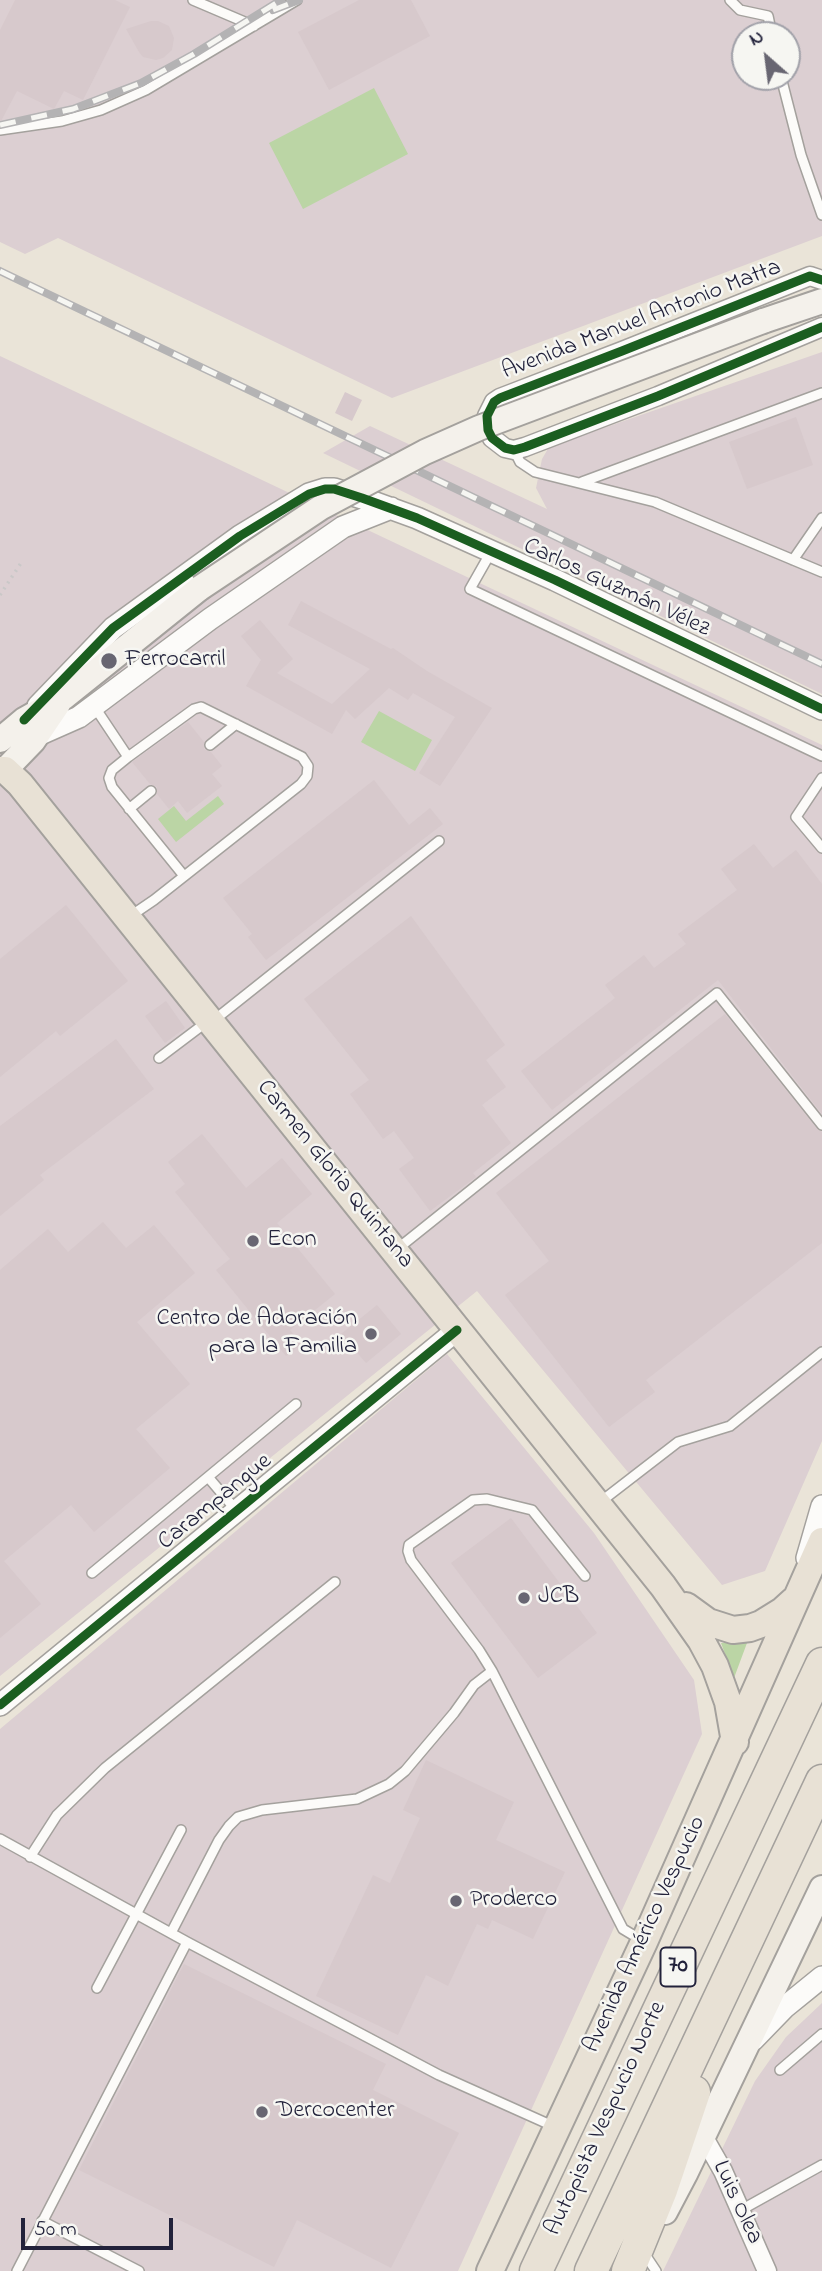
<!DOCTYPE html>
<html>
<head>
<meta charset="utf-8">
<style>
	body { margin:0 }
	#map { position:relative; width:822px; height:2271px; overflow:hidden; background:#eae4d8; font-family:"Indie Flower",sans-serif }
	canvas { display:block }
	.north { position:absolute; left:731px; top:21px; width:70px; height:70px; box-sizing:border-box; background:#f6f6f2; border:2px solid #a1a1a9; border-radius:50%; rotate:332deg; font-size:19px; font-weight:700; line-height:28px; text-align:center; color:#22223b }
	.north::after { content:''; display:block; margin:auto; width:24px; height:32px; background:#686672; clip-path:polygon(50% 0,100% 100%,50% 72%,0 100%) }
	.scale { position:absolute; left:21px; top:2218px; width:152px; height:32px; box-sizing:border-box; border:4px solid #22223b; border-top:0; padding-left:9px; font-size:21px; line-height:24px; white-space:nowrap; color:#22223b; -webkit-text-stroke:5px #f6f6f2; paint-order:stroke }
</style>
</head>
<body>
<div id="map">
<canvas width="822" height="2271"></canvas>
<div class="north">N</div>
<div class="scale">50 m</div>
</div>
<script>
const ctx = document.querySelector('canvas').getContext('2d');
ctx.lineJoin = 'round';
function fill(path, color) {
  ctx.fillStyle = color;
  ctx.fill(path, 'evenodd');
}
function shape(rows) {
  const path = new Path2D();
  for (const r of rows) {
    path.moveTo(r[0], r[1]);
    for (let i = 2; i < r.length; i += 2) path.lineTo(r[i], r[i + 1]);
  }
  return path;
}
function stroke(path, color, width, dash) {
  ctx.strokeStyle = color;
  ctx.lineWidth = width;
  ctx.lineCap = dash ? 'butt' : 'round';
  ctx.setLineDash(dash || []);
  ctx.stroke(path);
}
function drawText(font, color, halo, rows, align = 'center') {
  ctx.font = font + ' "Indie Flower",sans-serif';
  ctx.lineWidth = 5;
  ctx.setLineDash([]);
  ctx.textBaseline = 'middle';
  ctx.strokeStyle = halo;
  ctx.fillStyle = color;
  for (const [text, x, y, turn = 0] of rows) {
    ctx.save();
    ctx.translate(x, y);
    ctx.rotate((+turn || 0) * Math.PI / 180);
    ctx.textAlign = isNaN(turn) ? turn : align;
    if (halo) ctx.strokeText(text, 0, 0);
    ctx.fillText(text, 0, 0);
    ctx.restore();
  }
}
const industrial = shape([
	[0,0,822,0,822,236,392,398,58,238,25,254,0,242],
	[745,35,787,35,787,77,745,77],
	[822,352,822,694,323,453,370,426,547,509,536,488,542,459,549,447],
	[0,356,822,745,822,1441,765,1571,722,1585,477,1291,0,1676],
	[447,1354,594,1533,694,1680,702,1734,458,2271,0,2271,0,1729],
	[822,2003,822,2271,663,2271,755,2081,786,2037]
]);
const green = shape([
	[374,88,408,154,303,209,269,143],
	[379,711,432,740,415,771,361,742],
	[218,796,224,804,176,842,158,819,174,806,186,821],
	[747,1642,747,1643,734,1678,721,1643]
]);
const building = shape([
	[15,0,115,0,130,7,83,100,64,91,54,109,17,91,0,123,0,30],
	[359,0,411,0,430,36,329,90,298,32],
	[151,21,158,21,169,26,174,38,172,50,163,58,156,60,143,57,139,52,126,29],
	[345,392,362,400,352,421,335,413],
	[796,417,813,465,747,489,729,442],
	[301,601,391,649,393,648,427,671,492,708,440,786,419,773,455,717,413,693,408,700,389,688,355,719,346,710,332,734,246,686,261,660,241,636,260,620,293,659,277,673,332,704,370,669,288,625],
	[188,722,204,742,204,749,211,752,222,766,212,774,222,786,187,813,178,801,169,809,157,794,157,787,150,784,132,762],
	[374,780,409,825,430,808,443,824,266,960,248,937,252,934,223,898],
	[754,844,773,868,796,850,822,884,822,1114,718,980,552,1110,521,1071,615,998,605,985,644,955,654,968,686,944,678,934,737,890,721,869],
	[66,905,128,981,60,1036,56,1031,0,1077,0,959],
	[411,916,505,1045,486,1060,506,1087,482,1105,511,1143,473,1173,476,1177,430,1211,399,1169,414,1158,394,1131,383,1139,350,1094,369,1080,304,999],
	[166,1001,185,1028,165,1043,145,1016],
	[725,1014,817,1129,822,1132,822,1243,646,1380,655,1392,609,1427,505,1295,549,1261,496,1193],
	[116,1039,154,1089,40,1175,44,1180,0,1216,0,1126],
	[202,1134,246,1188,282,1158,312,1194,277,1223,335,1294,290,1330,301,1344,286,1356,216,1270,230,1259,175,1192,185,1184,168,1162],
	[103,1222,126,1248,154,1225,195,1273,137,1322,190,1384,136,1429,170,1468,94,1532,71,1505,4,1561,41,1604,0,1638,0,1270,48,1229,68,1252],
	[377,1305,401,1334,366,1363,341,1334],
	[511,1518,597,1633,538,1678,451,1563],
	[426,1760,514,1802,496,1840,565,1872,533,1939,492,1920,488,1929,477,1924,448,1986,426,1975,398,2035,316,1996,373,1875,390,1883,420,1818,403,1810],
	[184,1964,386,2064,373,2090,459,2133,391,2268,297,2220,274,2267,79,2170]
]);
const path = shape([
	[0,595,21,563]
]);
const service = shape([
	[193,0,254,26],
	[730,0,740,10,768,16,772,35],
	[781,77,801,155,822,215],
	[0,130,62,121,101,110,146,90,297,0],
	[514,450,520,462,535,472,655,502,822,572],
	[582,482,822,393],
	[491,552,470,589,822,756],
	[793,560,822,518],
	[94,706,128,757],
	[210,745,236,724],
	[822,778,796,817,822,848],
	[129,809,151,791],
	[129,917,154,900,301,784,307,776,308,766,302,757,201,707,194,709,128,757,112,770,109,778,112,787,184,876],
	[213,1021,439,841],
	[159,1058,208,1021],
	[396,1250,717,993,822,1125],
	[208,1477,236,1510],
	[599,1503,678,1442,730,1426,822,1352],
	[92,1573,296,1404],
	[585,1576,532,1510,487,1499,473,1500,409,1545,408,1551,411,1560,479,1650,492,1671,623,1929,643,1941],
	[0,1839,187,1942,439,2075,555,2127],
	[30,1857,57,1815,105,1768,335,1582],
	[171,1933,219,1840,229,1826,238,1817,262,1810,357,1799,389,1784,405,1771,454,1713,474,1685,492,1671],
	[97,1988,181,1830],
	[780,2070,822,2034],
	[741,2210,822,2165],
	[42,2221,139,2271],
	[644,2253,656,2271],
	[17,2271,187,1942]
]);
const minor = shape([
	[822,280,810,276,622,351,500,398,494,402,487,416,488,430,492,438,505,448,514,450,525,447,658,396,822,327],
	[703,2136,723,2171,767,2271]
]);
const tertiary = shape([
	[38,706,113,628,240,536,309,494,325,489,334,489,362,498,417,518,555,580,822,709],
	[36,736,79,717,210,619,343,527,391,508],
	[807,1558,822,1506],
	[0,1705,457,1330],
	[753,2040,785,2007,822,1977]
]);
const secondary = shape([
	[763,321,822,301],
	[0,740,24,720,63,698,200,588],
	[5,770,33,741,58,704],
	[665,2212,685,2174,822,1888]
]);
const primary = shape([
	[0,770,5,770,20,784,663,1586,701,1640,715,1666,728,1702,735,1742],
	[686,1606,708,1622,733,1630,750,1628,761,1624,782,1611,793,1601],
	[490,2271,644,1942,822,1541]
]);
const motorway = shape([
	[536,2271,822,1664],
	[591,2271,822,1781],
	[628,2271,661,2190,694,2092]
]);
const rail = shape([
	[273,10,299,0],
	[0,125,73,109,141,83,194,54,281,0],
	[0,271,822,664]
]);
const secondaryBridge = shape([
	[200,588,320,508,425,452,479,428,763,321]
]);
const cycleway = shape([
	[822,280,810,276,622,351,500,398,494,402,487,416,488,430,492,438,505,448,514,450,525,447,658,396,822,327],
	[24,720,113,628,240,536,309,494,325,489,334,489,362,498,417,518,555,580,822,709],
	[0,1705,457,1330]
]);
const markers = [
	[109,661,9,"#686672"],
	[253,1241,7,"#686672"],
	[371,1334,7,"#686672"],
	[524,1598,7,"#686672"],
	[456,1901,7,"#686672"],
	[262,2112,7,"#686672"]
];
const shields = [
	[678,1967,35]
];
const shieldNames = [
	["70",678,1967]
];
const streetNames = [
	["Avenida Manuel Antonio Matta",642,321,-21],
	["Carlos Guzmán Vélez",616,589,25],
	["Carmen Gloria Quintana",334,1175,51],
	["Carampangue",216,1503,-39],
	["Avenida Américo Vespucio",646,1935,-65],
	["Autopista Vespucio Norte",607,2119,-65],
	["Luis Olea",736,2203,65]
];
const poiNames = [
	["Ferrocarril",125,661],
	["Econ",267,1241],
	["Centro de Adoración",357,1320,"right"],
	["para la Familia",357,1348,"right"],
	["JCB",538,1598],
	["Proderco",470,1901],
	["Dercocenter",276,2112]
];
fill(industrial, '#dccfd2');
fill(green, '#bbd5a5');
fill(building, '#d7c9cc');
stroke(service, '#a4a19d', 12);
stroke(minor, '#a4a19d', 21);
stroke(tertiary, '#a4a19d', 24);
stroke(secondary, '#a4a19d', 28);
stroke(primary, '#a4a19d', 30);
stroke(motorway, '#a4a19d', 35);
stroke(path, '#cac8c8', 3.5, [2, 5]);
stroke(service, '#fcfbf9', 9);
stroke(minor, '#fcfbf9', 18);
stroke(tertiary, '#fcfbf9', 21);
stroke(secondary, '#f4f1eb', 24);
stroke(primary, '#e8e1d5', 26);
stroke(motorway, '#e8e1d5', 32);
stroke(rail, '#b4b3b4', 8);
stroke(rail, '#f6f6f2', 5, [16]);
stroke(secondaryBridge, '#a4a19d', 28, []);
stroke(secondaryBridge, '#f4f1eb', 24);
stroke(cycleway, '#1b5e20', 9);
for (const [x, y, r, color] of markers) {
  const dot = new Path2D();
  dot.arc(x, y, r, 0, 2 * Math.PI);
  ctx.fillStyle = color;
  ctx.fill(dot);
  stroke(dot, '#f6f6f2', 2.5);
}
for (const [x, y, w] of shields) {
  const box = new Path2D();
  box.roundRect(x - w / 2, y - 19.5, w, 39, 5);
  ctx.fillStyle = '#f6f6f2';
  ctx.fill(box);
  stroke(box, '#22223b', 2);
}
drawText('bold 23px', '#22223b', null, shieldNames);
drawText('24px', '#22223b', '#f6f6f2', streetNames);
drawText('24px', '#22223b', '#f6f6f2', poiNames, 'left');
</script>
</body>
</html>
